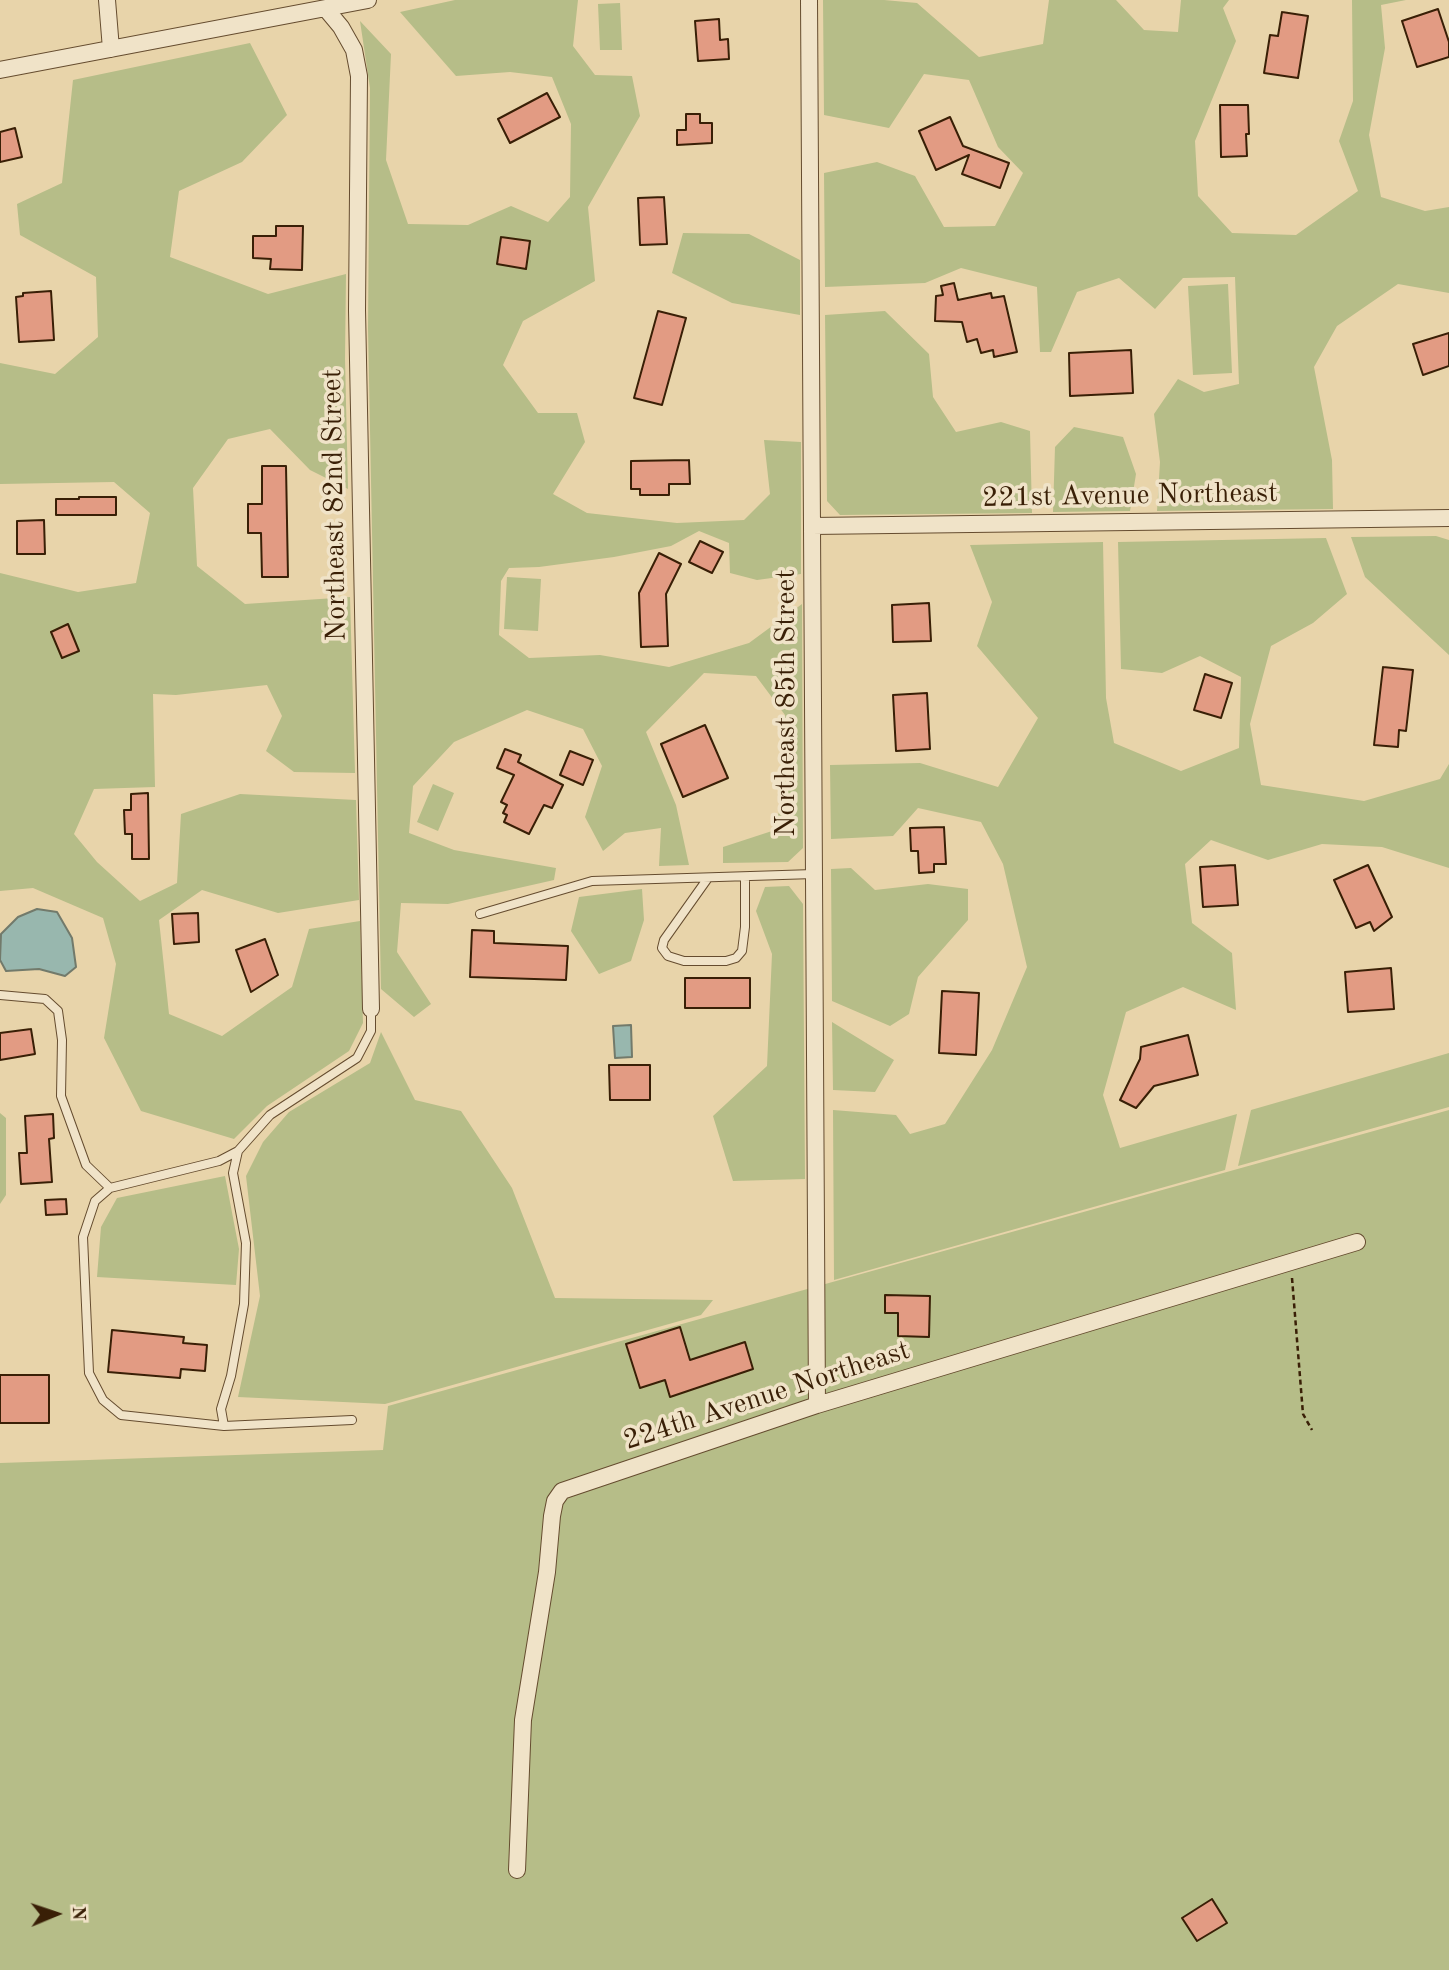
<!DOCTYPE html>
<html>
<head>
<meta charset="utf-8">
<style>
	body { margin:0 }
	#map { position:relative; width:1449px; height:1970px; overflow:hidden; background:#e8d4aa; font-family:"Old Standard TT",serif }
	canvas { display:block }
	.north { position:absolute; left:21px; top:1879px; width:70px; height:70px; -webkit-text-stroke:5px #f0e3c8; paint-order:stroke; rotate:88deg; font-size:19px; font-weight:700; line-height:28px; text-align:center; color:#391f06 }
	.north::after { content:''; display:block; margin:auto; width:24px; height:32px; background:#391f06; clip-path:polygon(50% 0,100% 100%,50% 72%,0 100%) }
</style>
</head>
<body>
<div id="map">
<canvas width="1449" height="1970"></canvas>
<div class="north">N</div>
</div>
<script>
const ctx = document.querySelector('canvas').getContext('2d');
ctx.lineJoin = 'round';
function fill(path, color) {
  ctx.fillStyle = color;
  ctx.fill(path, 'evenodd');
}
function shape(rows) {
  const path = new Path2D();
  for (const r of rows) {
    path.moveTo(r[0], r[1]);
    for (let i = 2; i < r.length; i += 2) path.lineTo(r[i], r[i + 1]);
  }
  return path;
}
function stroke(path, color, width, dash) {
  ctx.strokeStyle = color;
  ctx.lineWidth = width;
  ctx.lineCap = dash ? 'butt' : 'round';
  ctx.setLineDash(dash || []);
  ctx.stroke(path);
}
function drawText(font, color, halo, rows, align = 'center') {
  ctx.font = font + ' "Old Standard TT",serif';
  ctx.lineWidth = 7;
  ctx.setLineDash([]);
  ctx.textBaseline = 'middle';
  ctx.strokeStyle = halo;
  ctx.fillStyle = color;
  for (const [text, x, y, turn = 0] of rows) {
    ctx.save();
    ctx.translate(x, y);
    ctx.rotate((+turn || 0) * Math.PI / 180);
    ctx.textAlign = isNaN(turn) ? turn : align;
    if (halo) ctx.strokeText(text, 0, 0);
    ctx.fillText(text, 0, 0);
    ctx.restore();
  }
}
const green = shape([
	[455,0,578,0,573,46,595,75,632,76,640,116,588,207,595,281,523,321,503,365,538,413,577,413,585,442,553,494,587,513,677,523,744,520,770,494,764,440,801,442,801,574,757,580,730,573,729,543,699,531,671,546,614,557,539,567,509,568,501,581,499,635,529,658,600,655,669,667,749,643,802,604,803,848,788,862,723,863,723,847,772,831,791,780,785,715,756,676,704,673,646,732,676,805,689,865,659,866,661,828,625,833,603,851,585,817,602,766,583,729,527,710,454,742,413,786,409,833,454,850,556,868,554,880,448,904,401,903,397,952,431,1004,414,1017,381,989,368,328,370,88,360,21,391,54,386,160,408,224,468,225,511,206,548,222,570,197,571,124,552,77,510,72,456,76,400,12],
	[823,0,884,0,917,3,979,57,1043,44,1049,0,1116,0,1144,30,1178,32,1181,0,1229,0,1223,8,1236,41,1195,141,1198,196,1232,233,1296,235,1358,191,1339,141,1353,101,1352,0,1406,0,1381,5,1385,48,1369,135,1381,197,1425,211,1449,207,1449,293,1398,284,1337,326,1314,367,1332,460,1333,509,1157,511,1160,462,1154,414,1178,379,1204,392,1239,384,1235,277,1183,278,1155,309,1119,278,1077,292,1051,352,1040,352,1037,287,961,268,925,283,825,287,824,173,877,162,915,176,944,227,995,226,1023,173,998,147,969,80,924,74,889,128,824,115],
	[620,3,622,50,600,50,598,4],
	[250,43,287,115,242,162,179,191,170,257,268,294,346,274,345,359,348,489,310,470,270,429,228,439,193,488,197,566,245,604,350,597,355,773,294,772,266,751,282,716,267,685,176,695,153,694,155,787,94,789,74,834,97,862,140,901,177,883,181,814,240,794,356,800,359,900,278,913,202,890,159,920,169,1014,222,1036,292,987,309,929,360,921,363,1023,349,1051,267,1106,234,1139,141,1111,104,1038,116,964,103,918,33,888,0,891,0,573,78,592,136,583,150,513,114,482,0,484,0,363,55,374,98,337,96,277,20,235,17,204,62,183,73,80],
	[683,233,749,234,800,260,800,315,732,303,672,273],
	[1228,284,1232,373,1193,375,1188,286],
	[885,311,929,354,933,397,956,432,1001,422,1030,431,1032,513,840,515,827,501,825,315],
	[1074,427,1123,437,1136,474,1130,511,1053,512,1055,447],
	[1436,536,1449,540,1449,655,1365,577,1351,537],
	[1326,538,1347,594,1313,623,1271,646,1250,724,1261,785,1364,801,1440,779,1449,764,1449,868,1382,847,1322,844,1268,860,1211,840,1185,864,1192,923,1232,953,1236,1010,1183,987,1126,1012,1103,1095,1120,1148,1237,1114,1225,1170,834,1280,833,1110,896,1115,910,1134,945,1124,992,1050,1027,967,1003,864,981,822,918,808,893,836,831,839,830,765,920,763,998,787,1038,718,977,646,992,602,970,545,1103,542,1106,698,1114,743,1181,771,1239,748,1241,677,1200,656,1162,673,1121,669,1118,542],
	[507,577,541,579,538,631,504,629],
	[433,784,454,793,438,831,417,822],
	[851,868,875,890,928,884,968,889,968,920,918,977,909,1014,890,1026,832,1001,831,869],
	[789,886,803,904,805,1179,733,1181,713,1116,767,1066,772,954,756,911,765,887],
	[642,889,644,920,631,961,599,974,571,931,579,897],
	[832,1022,894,1060,875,1092,833,1090],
	[381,1032,415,1100,461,1111,512,1188,555,1298,713,1300,701,1315,385,1404,238,1397,260,1296,246,1176,263,1142,289,1112,370,1063],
	[1449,1053,1449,1107,1238,1166,1251,1110],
	[1449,1110,1449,1970,0,1970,0,1463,383,1450,388,1406],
	[0,1113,6,1118,6,1195,0,1204],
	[225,1176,239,1249,236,1285,97,1277,101,1227,117,1198]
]);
const water = shape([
	[37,909,57,912,72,938,76,967,65,976,39,969,6,971,0,960,1,934,18,917,37,909],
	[631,1025,632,1057,615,1058,613,1026,631,1025]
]);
const building = shape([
	[1438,9,1449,42,1449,57,1417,67,1402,21,1438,9],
	[1282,12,1308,16,1298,78,1264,73,1270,35,1278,36,1282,12],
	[719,19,720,40,728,39,729,59,698,61,695,21,719,19],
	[547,93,560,117,510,143,498,119,547,93],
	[1220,105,1248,105,1249,134,1246,134,1247,156,1221,157,1220,105],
	[686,114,700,114,700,123,712,123,712,143,677,145,677,130,686,130,686,114],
	[950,117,963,146,1009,163,1000,188,962,174,969,155,936,170,919,131,950,117],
	[15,128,22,157,0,162,0,132,15,128],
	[664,197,667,244,640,245,638,198,664,197],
	[276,226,303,226,302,270,270,269,271,259,253,258,253,236,276,236,276,226],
	[501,237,530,241,526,269,497,264,501,237],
	[954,283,958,300,991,293,992,298,1004,296,1017,352,994,357,993,350,981,353,977,339,967,342,962,322,935,321,936,296,943,295,941,286,954,283],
	[51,291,54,340,19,342,16,297,23,296,23,293,51,291],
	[658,311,686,318,662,405,634,398,658,311],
	[1449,333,1449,366,1423,375,1413,344,1449,333],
	[1131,350,1133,393,1070,396,1069,353,1131,350],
	[689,460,690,484,669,484,669,495,640,495,640,489,631,489,631,461,689,460],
	[262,466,286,466,288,577,262,577,261,533,248,533,248,504,262,504,262,466],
	[79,497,116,497,116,515,56,515,56,499,79,499,79,497],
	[44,520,45,554,17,554,17,521,44,520],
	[700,541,723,552,712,573,689,562,700,541],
	[659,553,681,564,666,594,668,646,641,647,639,593,659,553],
	[929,603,931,641,893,642,892,605,929,603],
	[68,624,79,651,62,658,51,632,68,624],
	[1383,667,1413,670,1406,731,1399,730,1398,747,1374,745,1383,667],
	[1205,674,1232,683,1221,718,1194,710,1205,674],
	[927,693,930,749,896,751,893,695,927,693],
	[705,725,728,778,683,797,661,744,705,725],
	[505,749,521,755,518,762,563,785,552,808,544,805,529,834,504,822,507,815,503,813,507,805,501,802,514,775,497,768,505,749],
	[570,751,593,760,583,785,560,775,570,751],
	[148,793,149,859,132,859,132,834,125,834,124,810,131,810,131,794,148,793],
	[944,827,946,864,934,864,934,872,919,873,918,851,911,851,910,828,944,827],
	[1235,865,1238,905,1203,907,1200,867,1235,865],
	[1368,865,1392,917,1374,931,1370,922,1356,928,1334,880,1368,865],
	[198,913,199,942,174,944,172,914,198,913],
	[472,930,494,931,494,943,568,946,566,980,470,977,472,930],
	[265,939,278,975,251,992,236,950,265,939],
	[1391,968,1394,1009,1348,1012,1345,972,1391,968],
	[685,978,750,978,750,1008,685,1008,685,978],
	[942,991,979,993,976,1055,939,1053,942,991],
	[31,1029,35,1054,0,1060,0,1033,31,1029],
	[1188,1035,1198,1075,1154,1086,1136,1108,1120,1100,1140,1059,1141,1047,1188,1035],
	[609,1065,650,1065,650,1100,610,1100,609,1065],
	[53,1114,54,1138,49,1139,52,1182,21,1184,19,1153,27,1153,25,1116,53,1114],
	[66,1199,67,1214,46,1215,45,1200,66,1199],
	[885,1295,930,1296,929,1337,898,1336,898,1313,885,1313,885,1295],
	[680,1327,690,1360,745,1342,753,1369,670,1397,665,1380,640,1388,626,1344,680,1327],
	[112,1330,184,1337,183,1343,207,1345,205,1371,181,1369,180,1378,108,1372,112,1330],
	[0,1375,49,1375,49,1423,0,1423,0,1375],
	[1212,1899,1227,1923,1197,1941,1182,1918,1212,1899]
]);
const path = shape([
	[1292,1278,1303,1414,1312,1430]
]);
const lane = shape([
	[708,878,664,940,662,948,668,956,684,961,726,961,736,958,742,951,745,927,745,877],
	[480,914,592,881,814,874],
	[0,995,45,999,58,1011,62,1040,61,1096,86,1165,110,1188],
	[238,1151,233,1173,246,1243,244,1304,231,1376,221,1409,224,1426,352,1420],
	[224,1426,121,1415,103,1400,89,1373,83,1237,95,1201,110,1188,219,1161,238,1151,270,1115,357,1058,371,1031,371,1009]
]);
const street = shape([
	[107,0,111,49],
	[809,0,817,1405],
	[326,9,341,27,354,50,359,76,357,310,371,1009],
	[0,70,368,0],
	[812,526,1449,518],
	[517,1870,523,1720,547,1572,552,1516,555,1501,562,1491,817,1405,1357,1242]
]);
const streetNames = [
	["221st Avenue Northeast",1130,496,-1],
	["Northeast 82nd Street",335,505,-91],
	["Northeast 85th Street",787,703,-90],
	["224th Avenue Northeast",767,1396,-18]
];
fill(green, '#b6bd88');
fill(water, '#98b7ae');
stroke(water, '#727a6b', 2);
fill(building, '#e29b83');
stroke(building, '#391f06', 2);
stroke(lane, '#654c2f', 10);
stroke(street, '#654c2f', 18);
stroke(path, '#391f06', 2.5, [5, 3.5]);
stroke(lane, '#f0e3c8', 8);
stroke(street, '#f0e3c8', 16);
drawText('28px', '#391f06', '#f0e3c8', streetNames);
</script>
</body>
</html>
